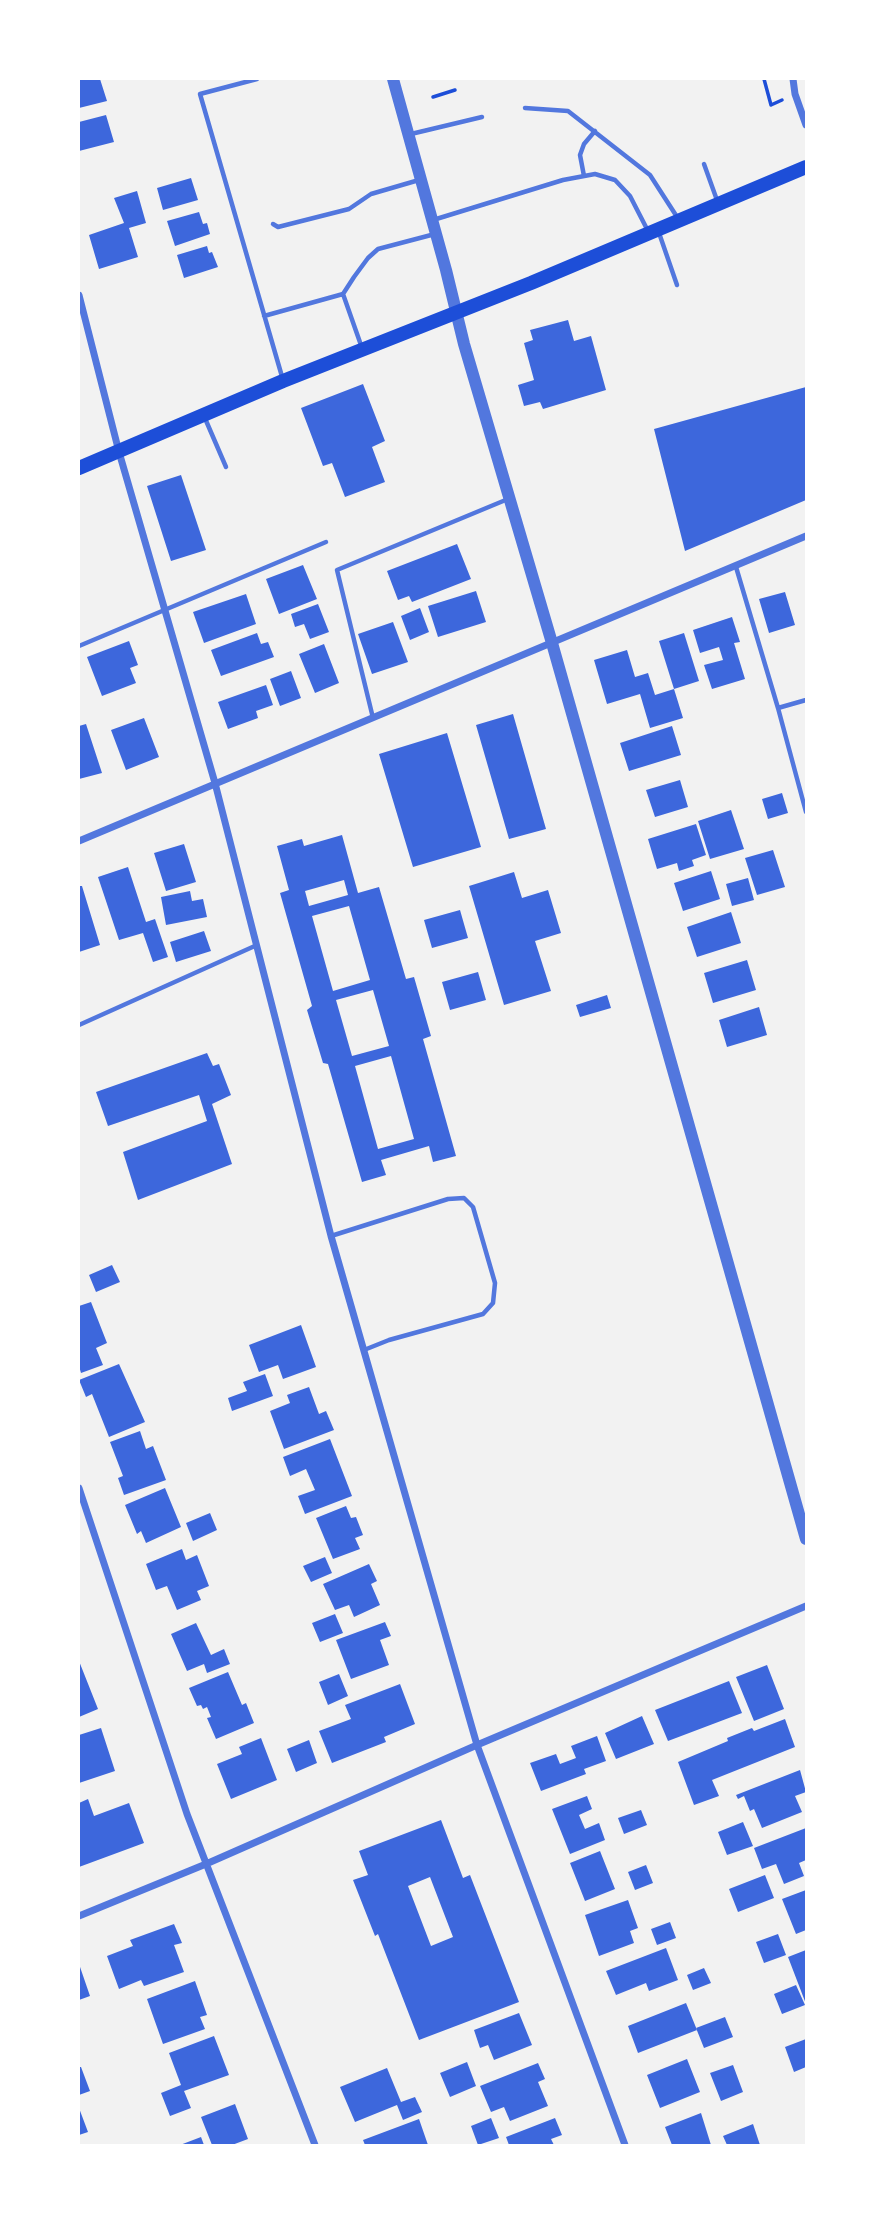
<!DOCTYPE html>
<html>
<head>
<meta charset="utf-8">
<style>
	body { margin:0 }
	#map { position:relative; width:885px; height:2224px; overflow:hidden; background:#f2f2f2; font-family:Arial,sans-serif }
	canvas { display:block }
	.frame { position:absolute; inset:0; border:80px solid #fff; pointer-events:none }
</style>
</head>
<body>
<div id="map">
<canvas width="885" height="2224"></canvas>
<div class="frame"></div>
</div>
<script>
const ctx = document.querySelector('canvas').getContext('2d');
ctx.lineJoin = 'round';
function fill(path, color) {
  ctx.fillStyle = color;
  ctx.fill(path, 'evenodd');
}
function shape(rows) {
  const path = new Path2D();
  for (const r of rows) {
    path.moveTo(r[0], r[1]);
    for (let i = 2; i < r.length; i += 2) path.lineTo(r[i], r[i + 1]);
  }
  return path;
}
function stroke(path, color, width, dash) {
  ctx.strokeStyle = color;
  ctx.lineWidth = width;
  ctx.lineCap = dash ? 'butt' : 'round';
  ctx.setLineDash(dash || []);
  ctx.stroke(path);
}
const building = shape([
	[79,79,100,79,107,101,79,108],
	[106,115,114,142,79,151,79,122],
	[191,178,198,200,163,210,157,188],
	[137,191,146,223,129,228,138,257,99,269,89,235,124,223,114,198],
	[199,212,203,224,207,223,210,234,175,246,167,221],
	[207,246,209,253,212,252,218,267,184,278,177,255],
	[568,320,574,341,591,336,606,390,543,409,540,402,524,406,518,385,534,380,524,343,533,340,530,330],
	[363,384,385,441,372,447,385,482,345,497,332,463,323,466,301,408],
	[806,387,806,500,685,551,654,429],
	[181,475,206,550,171,561,147,486],
	[457,544,471,579,412,602,409,596,398,600,387,571],
	[303,565,317,599,279,614,266,579],
	[476,591,486,622,438,637,428,606],
	[785,592,795,625,769,633,759,599],
	[246,594,256,624,204,643,193,612],
	[318,604,329,632,310,639,304,624,295,627,291,614],
	[420,608,429,632,410,640,401,616],
	[732,617,740,642,734,643,745,679,712,689,704,665,723,660,719,647,700,653,693,630],
	[393,622,408,662,372,674,358,634],
	[257,633,261,644,268,642,274,657,221,676,211,650],
	[684,633,699,681,674,689,659,641],
	[129,641,138,665,130,668,136,683,102,696,87,657],
	[324,644,339,683,315,693,299,654],
	[627,650,635,677,648,673,655,695,674,689,683,718,650,728,640,694,607,704,594,660],
	[291,671,301,698,280,706,270,679],
	[266,685,273,705,256,711,258,718,228,729,218,702],
	[513,714,546,829,509,839,476,725],
	[144,718,159,757,126,770,111,730],
	[86,724,102,773,79,779,79,726],
	[672,726,681,755,629,771,620,743],
	[447,733,481,847,413,867,379,754],
	[680,780,688,807,655,817,646,790],
	[782,793,788,813,768,819,762,799],
	[731,810,744,849,710,859,698,821],
	[696,824,706,855,692,860,694,866,679,871,677,863,657,869,648,839],
	[342,835,358,893,379,887,406,979,414,977,431,1036,423,1039,456,1156,433,1162,429,1146,381,1160,386,1175,362,1182,328,1064,323,1063,307,1010,312,1006,280,893,289,890,277,846,302,839,304,846],
	[344,880,348,895,309,906,305,891],
	[349,906,370,980,333,991,312,916],
	[373,990,389,1046,352,1056,336,1000],
	[391,1056,414,1139,378,1149,355,1066],
	[184,844,196,882,166,891,154,853],
	[773,850,785,887,757,895,745,858],
	[128,867,146,922,155,919,168,957,153,962,143,933,119,940,98,877],
	[711,871,720,899,683,911,674,883],
	[514,872,522,898,548,890,561,933,535,941,551,991,504,1005,469,886],
	[748,878,754,900,732,906,726,884],
	[79,886,82,886,100,945,79,952],
	[190,891,192,901,203,899,207,917,166,925,161,897],
	[460,910,468,938,432,948,424,920],
	[731,912,741,943,697,957,687,927],
	[204,931,211,951,176,962,170,942],
	[747,960,756,990,713,1003,704,973],
	[478,972,486,1000,450,1010,442,982],
	[607,995,611,1008,580,1017,576,1005],
	[759,1007,767,1035,727,1047,719,1020],
	[207,1053,213,1066,219,1064,231,1095,212,1104,232,1164,138,1200,123,1152,207,1121,199,1095,108,1126,96,1092],
	[112,1265,120,1282,96,1292,89,1275],
	[91,1302,107,1343,96,1348,103,1365,81,1373,79,1366,79,1306],
	[301,1325,316,1367,283,1379,278,1365,259,1372,249,1345],
	[119,1364,145,1422,109,1437,92,1394,86,1397,79,1380],
	[265,1374,273,1396,232,1411,228,1398,247,1391,243,1382],
	[309,1387,319,1414,326,1411,334,1430,284,1449,270,1411,290,1403,287,1395],
	[140,1431,146,1449,153,1446,166,1480,124,1495,118,1478,123,1476,110,1442],
	[330,1439,352,1496,305,1514,298,1496,315,1490,306,1469,290,1476,283,1457],
	[165,1488,181,1527,146,1543,141,1531,137,1534,125,1505],
	[346,1506,351,1518,356,1517,363,1535,355,1538,360,1549,333,1559,316,1518],
	[210,1513,217,1530,193,1541,186,1523],
	[182,1549,186,1560,197,1555,209,1586,197,1591,201,1600,177,1610,167,1586,156,1590,146,1564],
	[325,1557,332,1573,311,1582,303,1566],
	[369,1564,377,1581,371,1584,380,1605,354,1617,349,1605,335,1610,323,1584],
	[335,1614,343,1633,320,1642,312,1623],
	[385,1622,391,1636,380,1640,389,1665,351,1679,336,1640],
	[196,1623,211,1655,224,1649,230,1664,207,1673,204,1664,187,1671,171,1634],
	[79,1661,98,1709,79,1717],
	[767,1665,784,1709,754,1721,736,1677],
	[228,1672,242,1705,246,1703,254,1723,216,1739,207,1718,211,1717,207,1707,203,1709,201,1705,197,1706,189,1688],
	[339,1674,348,1696,328,1705,319,1682],
	[729,1681,742,1713,668,1741,655,1710],
	[400,1684,415,1724,384,1737,386,1742,332,1763,319,1731,351,1719,345,1705],
	[642,1716,654,1744,616,1759,605,1733],
	[785,1719,795,1747,712,1780,719,1796,694,1805,678,1762,728,1741,727,1738,752,1728,754,1731],
	[101,1728,115,1771,79,1783,79,1735],
	[597,1736,606,1761,584,1769,586,1774,541,1791,530,1763,556,1754,560,1764,576,1758,571,1746],
	[261,1738,277,1780,231,1799,217,1764,242,1754,239,1747],
	[309,1740,317,1763,296,1772,287,1749],
	[800,1770,806,1792,795,1796,802,1812,762,1828,754,1809,750,1811,744,1796,738,1799,736,1795],
	[587,1796,592,1809,579,1815,585,1829,599,1823,605,1840,570,1854,552,1809],
	[88,1799,94,1816,129,1803,144,1843,79,1867,79,1803],
	[641,1810,647,1825,624,1834,618,1818],
	[441,1820,463,1878,470,1875,519,2002,419,2040,378,1934,375,1936,353,1880,368,1875,359,1851],
	[430,1877,453,1937,431,1946,408,1886],
	[743,1822,753,1846,727,1855,718,1832],
	[806,1828,806,1860,799,1863,804,1876,784,1884,776,1864,762,1869,754,1848],
	[600,1851,615,1889,585,1901,570,1863],
	[646,1865,653,1883,635,1890,628,1872],
	[765,1875,774,1898,738,1912,729,1889],
	[806,1890,806,1930,796,1934,782,1899],
	[628,1900,638,1928,630,1931,634,1943,599,1956,585,1915],
	[670,1922,676,1938,657,1945,651,1929],
	[174,1924,182,1943,174,1945,184,1972,144,1986,141,1980,119,1989,107,1956,133,1946,130,1940],
	[778,1934,786,1955,764,1963,756,1942],
	[666,1948,678,1980,649,1991,646,1983,616,1995,606,1971],
	[806,1950,806,2004,788,1957],
	[79,1964,90,1996,79,2000],
	[704,1968,711,1983,693,1990,687,1975],
	[195,1981,207,2015,200,2017,205,2029,163,2044,147,1999],
	[796,1985,805,2005,782,2014,774,1994],
	[686,2003,697,2030,638,2053,628,2026],
	[519,2013,532,2045,494,2060,488,2045,480,2048,474,2030],
	[725,2017,733,2037,704,2048,696,2028],
	[214,2036,229,2075,184,2091,191,2108,170,2116,161,2093,181,2085,169,2053],
	[806,2039,806,2067,794,2072,785,2047],
	[687,2059,700,2092,660,2108,647,2075],
	[467,2062,476,2086,450,2097,440,2073],
	[538,2063,545,2079,538,2082,548,2106,510,2121,504,2107,491,2112,480,2086],
	[733,2065,743,2092,721,2101,710,2073],
	[79,2067,81,2067,90,2091,79,2095],
	[387,2068,401,2102,415,2097,422,2112,403,2120,397,2105,355,2122,340,2087],
	[235,2104,248,2139,232,2145,212,2145,201,2117],
	[79,2108,88,2132,79,2135],
	[701,2113,711,2145,672,2145,665,2127],
	[491,2118,499,2138,478,2145,471,2126],
	[555,2118,562,2135,551,2139,554,2145,509,2145,506,2137],
	[419,2119,428,2145,365,2145,363,2140],
	[753,2124,760,2145,727,2145,723,2136],
	[201,2137,204,2145,180,2145]
]);
const path = shape([
	[764,79,771,105,782,100],
	[433,97,455,90]
]);
const service = shape([
	[257,79,200,94,283,380],
	[525,108,568,111,650,175,679,220],
	[411,134,482,117],
	[704,164,718,203],
	[584,176,580,155,584,144,595,131],
	[433,220,563,180,595,174,615,180,630,196,648,231],
	[273,224,278,227,349,209,371,194,419,180],
	[658,230,677,285],
	[264,316,343,294],
	[362,348,343,294,354,277,368,258,378,249,435,234],
	[204,416,226,467],
	[736,567,778,708,806,812],
	[79,646,326,542],
	[778,708,806,700],
	[373,718,337,570,508,499],
	[79,1025,257,945],
	[331,1236,448,1199,464,1198,473,1207,495,1283,493,1303,483,1314,389,1340,364,1350]
]);
const minor = shape([
	[793,79,795,94,806,125],
	[79,295,119,452,215,783,331,1236,477,1745,625,2145],
	[79,841,806,536],
	[79,1488,187,1814,315,2145],
	[79,1916,206,1864,477,1745,806,1606]
]);
const tertiary = shape([
	[393,79,446,270,464,344,552,643,806,1539]
]);
const secondary = shape([
	[79,468,283,381,531,283,806,167]
]);
fill(building, '#3d67dc');
stroke(path, '#1d4ed8', 3.5);
stroke(service, '#5277de', 4.5);
stroke(minor, '#5277de', 7);
stroke(tertiary, '#5277de', 12);
stroke(secondary, '#1d4ed8', 14);
</script>
</body>
</html>
